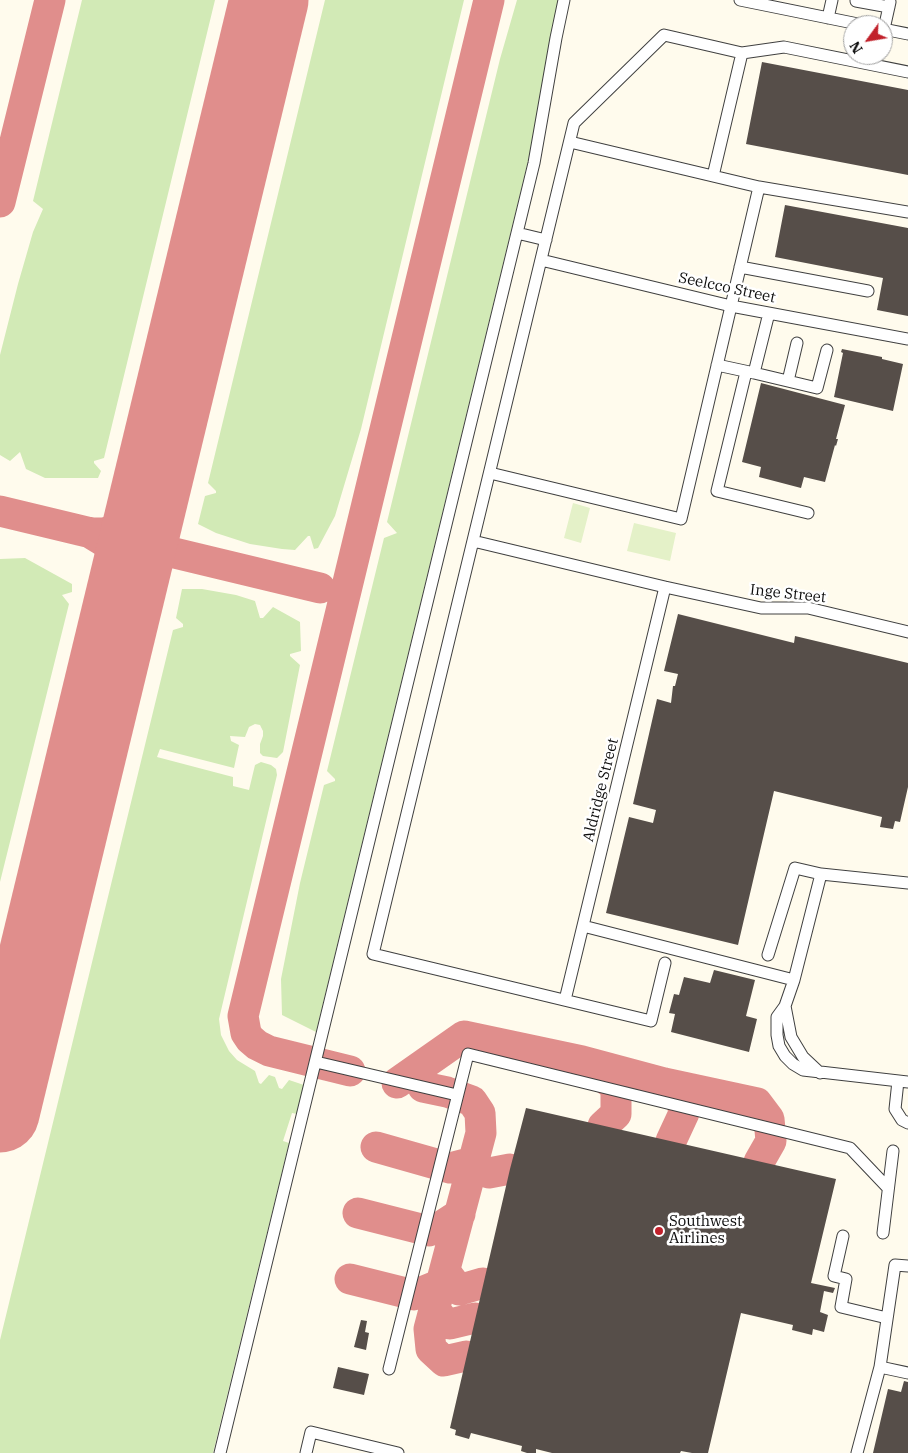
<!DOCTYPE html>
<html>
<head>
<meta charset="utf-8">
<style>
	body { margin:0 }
	#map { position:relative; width:908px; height:1453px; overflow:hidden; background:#fffbed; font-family:"IBM Plex Serif",serif }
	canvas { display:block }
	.north { position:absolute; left:843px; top:15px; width:50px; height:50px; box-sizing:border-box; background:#fff; border:1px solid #9e9e9e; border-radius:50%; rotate:238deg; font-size:14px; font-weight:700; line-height:20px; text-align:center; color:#0d0d0d }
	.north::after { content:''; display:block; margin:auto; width:18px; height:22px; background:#c1212b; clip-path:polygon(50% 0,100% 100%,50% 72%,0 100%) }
</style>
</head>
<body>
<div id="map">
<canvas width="908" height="1453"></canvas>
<div class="north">N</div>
</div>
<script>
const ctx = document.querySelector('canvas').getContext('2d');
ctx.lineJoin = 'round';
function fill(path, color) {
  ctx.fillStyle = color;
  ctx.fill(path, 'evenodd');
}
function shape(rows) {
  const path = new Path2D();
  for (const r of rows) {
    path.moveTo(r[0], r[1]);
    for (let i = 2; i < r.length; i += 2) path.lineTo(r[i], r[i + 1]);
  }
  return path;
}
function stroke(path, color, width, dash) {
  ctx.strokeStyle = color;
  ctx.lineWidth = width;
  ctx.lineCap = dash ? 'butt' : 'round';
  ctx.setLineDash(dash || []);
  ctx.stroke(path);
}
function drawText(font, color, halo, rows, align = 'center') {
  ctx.font = font + ' "IBM Plex Serif",serif';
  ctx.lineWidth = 5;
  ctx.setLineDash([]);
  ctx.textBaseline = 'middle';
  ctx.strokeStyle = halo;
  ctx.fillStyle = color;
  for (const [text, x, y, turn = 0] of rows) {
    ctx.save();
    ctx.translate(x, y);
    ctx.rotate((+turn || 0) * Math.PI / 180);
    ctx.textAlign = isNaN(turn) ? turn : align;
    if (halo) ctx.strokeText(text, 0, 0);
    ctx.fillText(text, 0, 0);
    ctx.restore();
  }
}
const green = shape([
	[82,0,215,0,104,458,94,461,94,463,101,471,98,478,45,478,26,469,20,452,10,461,0,455,0,355,18,284,33,232,43,209,33,201],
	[325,0,464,0,361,429,335,516,318,548,314,549,310,536,308,536,295,550,282,549,250,544,216,533,198,524,205,496,216,493,216,491,208,483],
	[517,0,558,0,529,157,316,1032,282,1015,281,979,300,883,324,785,335,781,335,779,327,771,384,538,397,533,387,522,500,59],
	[25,558,72,584,72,592,62,595,69,604,0,882,0,559],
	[182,589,202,589,236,595,255,601,260,618,263,618,273,607,300,622,301,651,290,654,290,656,300,665,283,752,277,758,263,756,260,753,260,744,263,736,263,731,260,725,255,724,249,727,245,737,230,736,231,741,239,745,234,768,160,749,157,757,233,777,233,786,249,790,255,765,261,762,271,765,276,769,277,775,219,1019,221,1035,229,1051,237,1060,255,1071,259,1083,261,1084,269,1075,275,1077,279,1088,282,1089,289,1080,304,1085,297,1114,292,1113,283,1141,289,1143,213,1453,0,1453,0,1340,173,630,183,627,183,624,176,618]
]);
const pitch = shape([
	[573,503,590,508,581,543,564,538],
	[634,523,676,533,670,561,627,551]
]);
const taxiway = shape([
	[0,202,50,0],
	[0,511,320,588],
	[93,533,103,533,120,529,139,516,146,505],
	[92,534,110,545,116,552,126,575,127,586],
	[589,1066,616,1087,616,1114,603,1126],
	[350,1071,269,1051,257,1045,250,1039,246,1033,243,1016,489,0],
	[397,1083,464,1036,582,1061,664,1083,757,1103,769,1119,771,1141,759,1162],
	[664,1083,680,1093,684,1113,671,1141],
	[423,1087,447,1092,472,1101,480,1113,481,1133,429,1329,431,1349,444,1361,466,1356],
	[376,1147,450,1168,473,1162,476,1168,489,1173,510,1169],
	[358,1213,429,1231,440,1227,460,1214],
	[446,1267,446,1273,459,1290,483,1283],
	[350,1279,414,1295,441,1284],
	[435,1310,443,1320,450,1324,475,1318]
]);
const runway = shape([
	[0,1113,269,0]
]);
const building = shape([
	[762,62,908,90,908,175,746,144],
	[785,205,908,228,908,316,877,310,883,278,775,257],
	[842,349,882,357,882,359,903,364,893,411,834,397,843,353,841,352],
	[761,383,845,405,836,439,838,439,836,446,835,445,825,482,804,477,801,488,759,477,761,467,742,462],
	[678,614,794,643,795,636,908,663,908,787,900,822,895,821,893,829,880,827,882,817,774,791,738,945,606,913,629,817,653,823,656,810,633,804,657,699,671,703,673,686,675,686,678,674,664,671],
	[714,970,755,980,746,1016,757,1019,749,1052,671,1032,675,1014,669,1013,674,994,679,995,684,977,710,983],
	[526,1108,836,1179,811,1283,835,1288,833,1293,824,1291,820,1312,828,1315,824,1332,813,1329,812,1335,792,1330,793,1325,741,1313,708,1453,692,1453,681,1451,680,1453,552,1453,536,1449,536,1453,527,1453,521,1451,522,1446,471,1433,469,1439,455,1435,456,1430,450,1428,510,1169],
	[361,1320,367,1321,365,1332,369,1333,366,1350,354,1347],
	[338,1367,369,1374,364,1395,333,1388],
	[904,1381,908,1382,908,1453,873,1453,888,1389,901,1392]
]);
const minor = shape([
	[740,0,863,25],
	[856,1,889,7],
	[828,18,832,0],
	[883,29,908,34],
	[884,29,890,2],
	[742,53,784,47,908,72],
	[759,187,908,212],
	[517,233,546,240],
	[541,260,731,306,908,339],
	[740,267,868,291],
	[717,365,754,373,769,313],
	[746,372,717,491,808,513],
	[754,373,817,388,827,350],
	[788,381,797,343],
	[490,473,681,519,759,187,570,142],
	[473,541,665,587,761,608,808,608,908,632],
	[908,883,821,874,794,980,785,1006,777,1017,777,1035,779,1046,785,1056,793,1064,803,1070,908,1082],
	[583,926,794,980],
	[768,955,795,868,821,874],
	[665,963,651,1021,373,954,574,123,664,35,742,53,713,176],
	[565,1000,665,587],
	[785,1006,791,1037,803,1057,820,1073],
	[316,1062,457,1095],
	[898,1081,895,1109,902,1120,908,1123],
	[883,1233,893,1151],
	[843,1236,834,1276,846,1279,841,1307,887,1318],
	[880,1367,908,1373],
	[389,1369,468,1054,850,1148,888,1188],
	[220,1453,534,163,556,38,564,0],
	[306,1453,311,1432,398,1453],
	[857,1453,880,1367,895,1265,908,1266]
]);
const markers = [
	[659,1231,5,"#c1212b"]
];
const streetNames = [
	["Seelcco Street",727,288,12],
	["Inge Street",788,594,6],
	["Aldridge Street",601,790,-76]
];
const poiNames = [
	["Southwest",669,1222],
	["Airlines",669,1239]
];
fill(green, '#d2eab6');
fill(pitch, '#e4f1c8');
stroke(taxiway, '#e08e8c', 31);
stroke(runway, '#e08e8c', 79);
fill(building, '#564e49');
stroke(minor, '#404040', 13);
stroke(minor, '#fff', 11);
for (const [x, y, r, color] of markers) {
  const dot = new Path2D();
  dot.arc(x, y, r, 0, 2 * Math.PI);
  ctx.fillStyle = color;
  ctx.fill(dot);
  stroke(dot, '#fff', 2);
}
drawText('15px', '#0d0d0d', '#fff', streetNames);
drawText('15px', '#0d0d0d', '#fff', poiNames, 'left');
</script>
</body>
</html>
